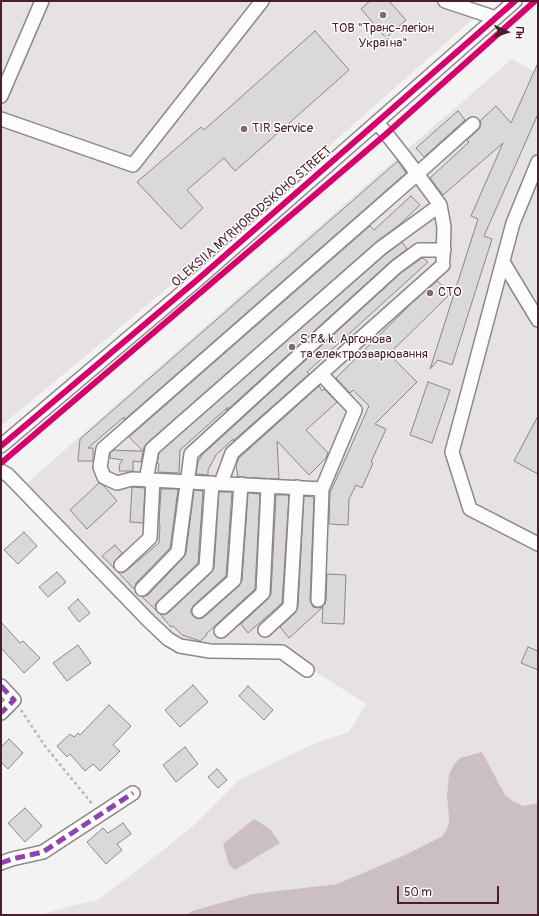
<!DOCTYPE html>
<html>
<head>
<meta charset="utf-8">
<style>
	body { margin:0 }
	#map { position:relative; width:539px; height:916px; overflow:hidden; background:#f3f3f3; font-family:Pangolin,sans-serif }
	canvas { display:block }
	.frame { position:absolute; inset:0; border:2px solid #4a1f2b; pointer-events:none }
	.north { position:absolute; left:487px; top:12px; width:40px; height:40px; -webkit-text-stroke:3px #fff; paint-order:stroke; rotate:93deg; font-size:11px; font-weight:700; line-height:16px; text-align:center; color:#4a1f2b }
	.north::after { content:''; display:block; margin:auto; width:14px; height:18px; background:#4a1f2b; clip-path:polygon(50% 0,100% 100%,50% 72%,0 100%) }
	.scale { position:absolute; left:397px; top:886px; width:102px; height:18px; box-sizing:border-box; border:2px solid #4a1f2b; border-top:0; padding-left:5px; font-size:12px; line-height:14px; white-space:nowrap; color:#4a1f2b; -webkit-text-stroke:3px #fff; paint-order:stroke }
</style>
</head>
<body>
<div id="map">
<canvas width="539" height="916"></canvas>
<div class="frame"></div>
<div class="north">Пн</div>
<div class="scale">50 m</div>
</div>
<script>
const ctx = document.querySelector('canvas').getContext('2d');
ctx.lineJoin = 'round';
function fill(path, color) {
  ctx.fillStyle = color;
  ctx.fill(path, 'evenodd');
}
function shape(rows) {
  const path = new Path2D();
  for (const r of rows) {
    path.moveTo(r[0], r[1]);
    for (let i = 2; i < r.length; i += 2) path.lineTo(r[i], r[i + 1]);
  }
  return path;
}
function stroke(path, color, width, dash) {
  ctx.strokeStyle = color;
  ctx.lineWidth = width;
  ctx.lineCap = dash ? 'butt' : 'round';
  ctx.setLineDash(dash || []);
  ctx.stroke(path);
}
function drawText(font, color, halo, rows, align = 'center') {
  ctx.font = font + ' Pangolin,sans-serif';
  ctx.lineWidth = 3;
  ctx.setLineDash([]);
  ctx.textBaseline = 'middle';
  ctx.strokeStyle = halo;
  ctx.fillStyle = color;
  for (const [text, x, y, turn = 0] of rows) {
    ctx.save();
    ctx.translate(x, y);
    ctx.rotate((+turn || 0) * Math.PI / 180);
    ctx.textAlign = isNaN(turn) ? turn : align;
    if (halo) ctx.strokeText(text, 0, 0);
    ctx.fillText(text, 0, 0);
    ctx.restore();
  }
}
const built = shape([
	[1,1,467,1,485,8,188,271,1,426],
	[512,59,538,74,538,672,481,649,441,539,460,478,469,459,350,526,346,623,328,647,282,649,200,645,176,639,27,483,396,159]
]);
const green = shape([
	[388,432,469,459,460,478,441,539,481,649,538,672,538,803,524,806,514,802,505,795,482,752,447,796,449,820,448,826,444,836,405,855,337,884,252,894,192,911,186,915,40,915,67,907,98,900,139,869,192,827,239,780,311,745,349,732,366,704,308,667,282,649,328,647,346,623,350,526]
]);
const water = shape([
	[482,752,505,795,514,802,524,806,538,803,538,915,186,915,192,911,252,894,337,884,405,855,443,836,448,826,449,820,447,796,449,775,454,764,460,758],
	[254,819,270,829,280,843,235,870,229,865,223,844]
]);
const building = shape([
	[370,1,389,1,406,20,386,38,361,9,370,1],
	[315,31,349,70,235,171,224,158,187,190,203,208,181,229,137,182,201,127,204,130,315,31],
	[538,63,538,114,484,236,492,239,452,365,438,360,430,369,478,219,471,216,503,143,443,195,430,178,469,142,467,140,478,130,480,127,481,123,480,121,496,106,511,123,538,63],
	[458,111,465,120,424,157,416,148,458,111],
	[398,161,406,173,124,420,124,417,88,448,93,448,93,461,78,461,80,439,398,161],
	[411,196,420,205,399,225,376,242,147,443,144,447,141,462,133,461,133,471,119,471,120,463,123,460,110,458,110,453,114,450,133,451,134,450,134,451,143,451,129,437,370,226,374,230,411,196],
	[402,242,407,249,391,261,226,411,228,407,180,450,179,473,158,472,159,464,157,463,159,453,386,254,402,242],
	[422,258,423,258,428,262,307,372,309,374,233,441,233,439,216,455,208,470,208,475,196,474,198,462,202,455,401,273,422,258],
	[437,281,451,293,389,354,417,382,375,424,386,429,371,462,373,463,362,488,356,485,349,499,348,525,329,524,330,493,369,406,353,390,350,393,336,378,412,303,437,281],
	[428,382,450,390,432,443,410,435,428,382],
	[319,386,322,391,324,389,337,402,306,430,328,453,326,458,309,475,277,441,279,479,238,477,236,465,239,458,319,386],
	[538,416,538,474,514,461,538,416],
	[99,483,103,485,117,501,87,529,70,510,99,483],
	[132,487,145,488,143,523,130,522,132,487],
	[161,489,178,489,170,548,136,583,134,589,118,572,122,573,126,571,159,543,160,525,159,524,161,489],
	[194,490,203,491,198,563,158,601,155,605,156,610,142,597,148,595,184,557,186,553,194,490],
	[219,492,232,492,226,576,194,605,191,609,191,613,193,616,196,618,200,619,204,617,239,586,242,581,248,493,260,494,255,589,206,634,207,635,200,641,182,635,173,626,171,627,160,614,164,615,168,613,212,572,214,568,219,492],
	[276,495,289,495,282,603,248,633,241,624,268,599,271,594,276,495],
	[304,496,314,497,310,600,311,603,313,607,318,608,322,607,325,604,326,600,327,574,346,575,344,624,322,623,323,607,289,638,280,627,295,613,298,607,304,496],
	[24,532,37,546,18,564,4,550,24,532],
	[115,545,122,553,114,562,114,568,102,556,115,545],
	[57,572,66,582,48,597,39,587,57,572],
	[78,599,90,613,79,622,68,608,78,599],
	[1,622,20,643,23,641,40,658,24,673,1,648,1,622],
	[78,645,91,663,67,681,53,663,78,645],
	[528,647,538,651,538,670,521,663,528,647],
	[193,685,208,702,180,727,165,710,193,685],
	[248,686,273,710,264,720,239,696,248,686],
	[109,705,131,726,113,745,120,751,100,771,93,764,85,771,70,754,67,757,57,746,70,734,74,737,78,733,80,735,109,705],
	[9,739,23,753,8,769,1,762,1,747,9,739],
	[185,747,198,764,176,782,163,765,185,747],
	[217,769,227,780,218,788,208,777,217,769],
	[25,808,42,826,25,842,8,823,25,808],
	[123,823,131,834,117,844,122,850,106,864,87,842,103,828,108,833,123,823]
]);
const path = shape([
	[21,710,45,746,93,805]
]);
const minor = shape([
	[445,1,496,18],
	[1,96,42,1],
	[1,119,133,165,262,1],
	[377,122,407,160,440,205,444,227,443,259],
	[538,162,513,223,452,452,470,509,538,544],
	[503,262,538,320],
	[1,446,197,280,515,1],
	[1,471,8,475,148,620,168,639,180,646,210,651,282,652,307,670],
	[146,480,152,449,381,248,440,205],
	[221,483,232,453,443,265],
	[322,489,132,479,117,483,104,477,100,467,103,449,417,174,473,124],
	[121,565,150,538,153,480],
	[142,589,178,552,191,454,396,267,419,250,444,250],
	[318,600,322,489,355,410,321,374],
	[163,607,206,567,212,483],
	[199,611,234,580,241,484],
	[265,630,290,607,297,487],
	[221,631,263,593,268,486],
	[1,686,14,700,1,713],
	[1,863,12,859,43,852,133,793]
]);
const quiet = shape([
	[1,686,14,700,1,713],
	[1,863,12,859,43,852,133,793]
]);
const cycleway = shape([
	[1,446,197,280,515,1],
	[1,463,386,134,535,1]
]);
const markers = [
	[383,15,4,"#856971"],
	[244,129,4,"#856971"],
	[430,293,4,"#856971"],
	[292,347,4,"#856971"]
];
const poiNames = [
	["ТОВ \"Транс-легіон",383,29,"center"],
	["Україна\"",383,44,"center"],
	["TIR Service",252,129],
	["СТО",438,293],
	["S.P.& k. Аргонова",300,340],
	["та електрозварювання",300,355]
];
const streetNames = [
	["OLEKSIIA MYRHORODSKOHO STREET",252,217,-41]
];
fill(built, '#e6e2e2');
fill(green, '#e6e1e2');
fill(water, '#cbbfc3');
fill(building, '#dad8d9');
stroke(building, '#8e8688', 1);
stroke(minor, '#8e8688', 16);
stroke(path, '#bbb6b8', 2.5, [3, 3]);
stroke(minor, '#fdfdfd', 13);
stroke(quiet, '#8e44ad', 5, [10, 5]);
stroke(cycleway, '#d6006c', 6);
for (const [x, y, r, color] of markers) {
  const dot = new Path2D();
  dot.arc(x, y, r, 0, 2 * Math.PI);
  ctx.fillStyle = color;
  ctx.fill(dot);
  stroke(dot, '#fff', 1.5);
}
drawText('13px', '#4a1f2b', '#fff', poiNames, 'left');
drawText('13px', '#4a1f2b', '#fff', streetNames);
</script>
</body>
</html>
